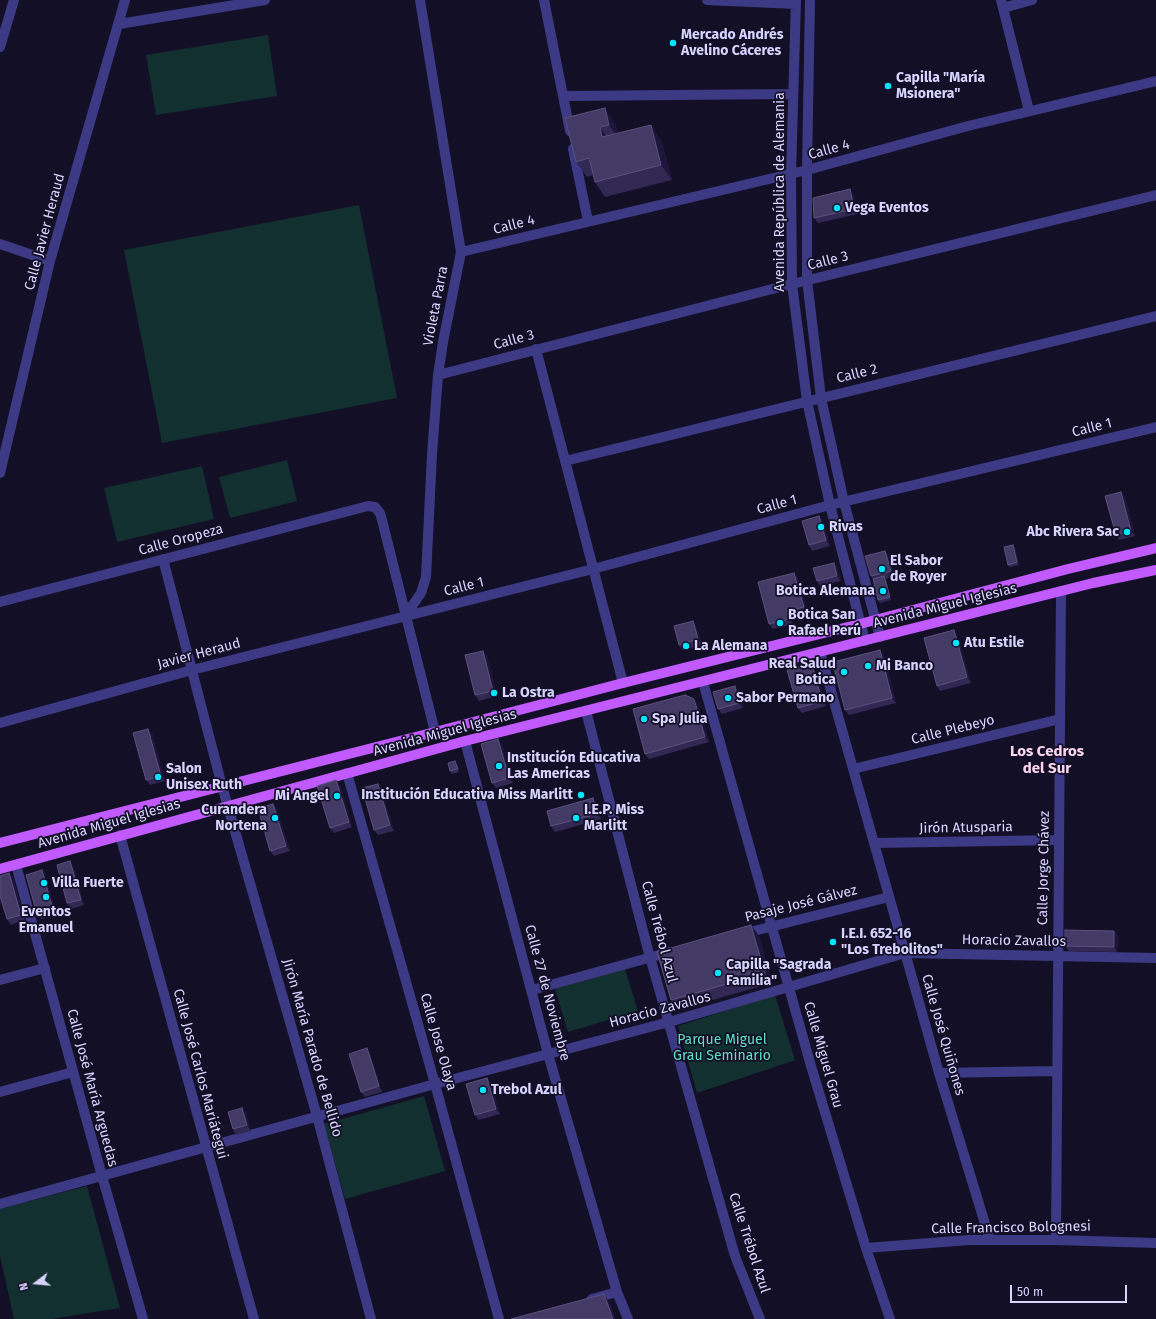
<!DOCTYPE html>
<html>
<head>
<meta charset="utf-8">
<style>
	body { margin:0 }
	#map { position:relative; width:1156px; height:1319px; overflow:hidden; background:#130f26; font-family:"Fira Sans",sans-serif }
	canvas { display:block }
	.north { position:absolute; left:16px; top:1263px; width:40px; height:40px; -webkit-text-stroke:3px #130f26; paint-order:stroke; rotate:254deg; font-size:11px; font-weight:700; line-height:16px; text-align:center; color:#d9d4ff }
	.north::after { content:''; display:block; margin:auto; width:14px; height:18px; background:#d9d4ff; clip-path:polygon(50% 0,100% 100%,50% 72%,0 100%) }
	.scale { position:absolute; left:1010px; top:1285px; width:117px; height:18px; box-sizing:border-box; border:2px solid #d9d4ff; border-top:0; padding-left:5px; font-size:12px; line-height:14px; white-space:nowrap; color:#d9d4ff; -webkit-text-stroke:3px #130f26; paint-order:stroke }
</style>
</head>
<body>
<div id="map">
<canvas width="1156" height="1319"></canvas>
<div class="north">N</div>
<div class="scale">50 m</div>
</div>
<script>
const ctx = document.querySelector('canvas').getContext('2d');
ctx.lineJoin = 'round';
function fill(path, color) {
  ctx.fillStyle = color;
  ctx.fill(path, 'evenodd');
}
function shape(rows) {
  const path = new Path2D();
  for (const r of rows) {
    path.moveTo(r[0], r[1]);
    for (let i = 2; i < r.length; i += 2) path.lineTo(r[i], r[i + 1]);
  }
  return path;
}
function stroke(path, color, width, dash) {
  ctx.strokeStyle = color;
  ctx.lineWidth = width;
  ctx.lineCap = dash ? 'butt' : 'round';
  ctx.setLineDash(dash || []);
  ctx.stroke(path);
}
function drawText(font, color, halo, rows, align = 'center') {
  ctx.font = font + ' "Fira Sans",sans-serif';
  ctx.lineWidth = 3.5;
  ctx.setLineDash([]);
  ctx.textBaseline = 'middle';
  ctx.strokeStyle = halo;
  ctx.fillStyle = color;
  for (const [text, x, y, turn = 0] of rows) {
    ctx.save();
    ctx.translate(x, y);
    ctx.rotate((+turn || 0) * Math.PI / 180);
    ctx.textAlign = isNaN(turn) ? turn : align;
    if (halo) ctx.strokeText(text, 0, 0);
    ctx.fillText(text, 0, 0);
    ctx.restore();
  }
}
const green = shape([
	[268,35,277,96,156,115,146,55],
	[359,205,397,398,162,443,124,250],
	[287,460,297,501,230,518,219,477],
	[202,466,214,519,117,542,104,488],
	[625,969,638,1011,568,1032,555,989],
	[775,995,795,1060,697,1093,678,1026],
	[424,1096,445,1171,345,1199,324,1124],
	[87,1186,120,1308,51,1319,14,1319,0,1256,0,1209]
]);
const minor = shape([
	[544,0,570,131],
	[707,0,796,4],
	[796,0,791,174,792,284,807,401,830,505,865,641],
	[810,0,807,170,807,280,821,398,844,502,880,637],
	[1001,0,1029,111],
	[1003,8,1032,0],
	[119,24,265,0],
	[0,47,14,0],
	[563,96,793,94],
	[573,149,588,221],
	[0,244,50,261],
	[461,252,807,170,968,126,1156,81],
	[536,349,623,683],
	[438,375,784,286,1156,195],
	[565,461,1156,316],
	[0,473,50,261,125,0],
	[163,559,222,786,317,1116,371,1319],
	[0,602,368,506,375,507,380,513,382,520,435,732],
	[406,615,421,593,426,577,432,454,438,375,443,342,461,252,420,0],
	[820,652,939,1073,990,1240],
	[703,682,811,1066,866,1248,890,1319],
	[586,711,648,950,735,1256,760,1319],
	[0,723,192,670,593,569,830,505,1156,427],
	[465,741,548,1054,617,1292,628,1319],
	[853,769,1060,719],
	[347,773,435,1084,499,1319],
	[120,835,254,1319],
	[874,843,1059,840],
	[16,865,102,1176,143,1319],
	[742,934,889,897],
	[0,980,45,968],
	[532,990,670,952],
	[939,1073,1056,1071],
	[0,1092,73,1072],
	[0,1204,435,1084,669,1022,905,953,1156,958],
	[1056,1240,1061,591],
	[866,1248,969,1240,1056,1240,1156,1243],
	[592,1299,617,1292]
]);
const major = shape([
	[0,843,435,732,623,683,860,624,1068,569,1156,548],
	[0,869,465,741,1093,583,1156,570]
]);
const wall = shape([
	[565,118,615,123,618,133,661,140,672,180,605,197,595,182,593,175,587,177,576,162],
	[854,195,858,214,818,223,814,218],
	[1121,492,1125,497,1135,536,1119,540,1116,535],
	[823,521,830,546,812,551,809,545],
	[1015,547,1019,565,1010,567,1008,565],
	[885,551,889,556,894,576,886,579,891,600,880,603,878,600,873,579,871,576],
	[834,563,837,568,841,581,820,586,817,581],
	[794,573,798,578,807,612,791,617,793,624,773,629,769,624],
	[693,621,696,626,702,645,682,650,679,645],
	[957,635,971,683,940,691,937,686],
	[483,651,487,656,497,696,479,701,475,695],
	[884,655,896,703,849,715,845,710],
	[813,668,817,674,826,706,802,713,798,708],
	[735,686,738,692,743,708,722,714,718,709],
	[698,704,709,742,649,759,645,754],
	[152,734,165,781,150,785,146,780],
	[502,744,513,783,496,788,492,783],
	[457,764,459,772,452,774,450,771],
	[340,785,352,827,334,833,330,828],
	[381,789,394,831,378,835,374,830],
	[593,798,597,803,601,819,555,832,551,826],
	[273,804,277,809,290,851,274,856,270,851],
	[73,866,84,905,71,909,67,903],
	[9,873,13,878,25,920,11,925,7,919],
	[45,876,56,915,41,919,37,914],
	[1114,931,1118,936,1117,952,1069,951,1065,946],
	[759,936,772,983,678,1010,671,1000],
	[367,1048,370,1054,382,1092,365,1097,361,1092],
	[487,1078,491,1083,500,1114,479,1120,475,1115],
	[242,1108,246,1113,251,1131,236,1135,233,1129]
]);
const shadedWall = shape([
	[605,108,615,123,620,140,609,125],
	[651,125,661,140,672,180,661,165],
	[600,127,610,142,602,137],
	[850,189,854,195,858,214,854,209],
	[1121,492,1125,497,1135,536,1131,531],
	[819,516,823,521,830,546,826,540],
	[1013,545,1015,547,1019,565,1017,562],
	[885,551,889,556,894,576,891,571],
	[834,563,837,568,841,581,837,576],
	[794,573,798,578,807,612,804,607],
	[884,576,886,579,891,600,890,597],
	[787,611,791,617,793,624,789,619],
	[693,621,696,626,702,645,698,639],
	[954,630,957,635,971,683,967,677],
	[880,650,884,655,896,703,892,698],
	[483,651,487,656,497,696,493,691],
	[813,668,817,674,826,706,822,701],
	[735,686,738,692,743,708,739,703],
	[694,699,698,704,709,742,705,737],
	[148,729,152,734,165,781,161,776],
	[498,739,502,744,513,783,509,778],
	[455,761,457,764,459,772,458,769],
	[336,780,340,785,352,827,349,822],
	[378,784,381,789,394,831,390,825],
	[593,798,597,803,601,819,597,814],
	[273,804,277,809,290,851,286,846],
	[70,861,73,866,84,905,81,900],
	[42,870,45,876,56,915,53,910],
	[9,873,13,878,25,920,21,915],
	[751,925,759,936,772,983,765,973],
	[1114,931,1118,936,1117,952,1114,947],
	[367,1048,370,1054,382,1092,379,1086],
	[487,1078,491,1083,500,1114,496,1109],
	[242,1108,246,1113,251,1131,247,1125],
	[604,1294,611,1305,616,1319,613,1319]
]);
const building = shape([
	[605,108,609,125,600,127,602,137,651,125,661,165,595,182,589,158,576,162,565,118,605,108],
	[850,189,854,209,814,218,813,198,850,189],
	[1121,492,1131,531,1116,535,1105,496,1121,492],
	[819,516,826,540,809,545,802,521,819,516],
	[1013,545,1017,562,1008,565,1004,547,1013,545],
	[885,551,891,571,871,576,865,556,885,551],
	[834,563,837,576,817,581,813,568,834,563],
	[794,573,804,607,787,611,789,619,769,624,758,582,794,573],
	[884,576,890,597,878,600,873,579,884,576],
	[693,621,698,639,679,645,674,626,693,621],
	[954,630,967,677,937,686,924,638,954,630],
	[880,650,892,698,845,710,834,668,837,661,880,650],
	[483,651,493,691,475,695,465,655,483,651],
	[808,664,813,668,822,701,798,708,787,670,808,664],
	[735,686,739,703,718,709,713,692,735,686],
	[685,695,694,699,705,737,645,754,633,709,685,695],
	[148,729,161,776,146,780,133,733,148,729],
	[498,739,509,778,492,783,481,744,498,739],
	[455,761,458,769,450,771,448,763,455,761],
	[336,780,349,822,330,828,317,786,336,780],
	[378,784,390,825,374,830,362,788,378,784],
	[593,798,597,814,551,826,547,811,593,798],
	[273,804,286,846,270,851,258,808,273,804],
	[70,861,81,900,67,903,57,865,70,861],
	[42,870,53,910,37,914,26,875,42,870],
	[9,873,21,915,7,919,0,896,0,876,9,873],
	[751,925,765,973,671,1000,657,952,751,925],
	[1065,930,1114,931,1114,947,1065,946,1065,930],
	[367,1048,379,1086,361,1092,349,1054,367,1048],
	[487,1078,496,1109,475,1115,466,1084,487,1078],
	[242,1108,247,1125,233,1129,228,1112,242,1108],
	[604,1294,613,1319,511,1319,604,1294]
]);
const markers = [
	[673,43,4,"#00e5ff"],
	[888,86,4,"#00e5ff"],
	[837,208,4,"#00e5ff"],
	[821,527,4,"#00e5ff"],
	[1127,532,4,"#00e5ff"],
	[882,569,4,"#00e5ff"],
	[883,591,4,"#00e5ff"],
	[780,623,4,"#00e5ff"],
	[956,643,4,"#00e5ff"],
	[686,646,4,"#00e5ff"],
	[868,666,4,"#00e5ff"],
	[844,672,4,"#00e5ff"],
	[494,693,4,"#00e5ff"],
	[728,698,4,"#00e5ff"],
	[644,719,4,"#00e5ff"],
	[499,766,4,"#00e5ff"],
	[158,777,4,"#00e5ff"],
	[581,795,4,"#00e5ff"],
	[337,796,4,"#00e5ff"],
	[275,818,4,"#00e5ff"],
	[576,818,4,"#00e5ff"],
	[44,883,4,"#00e5ff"],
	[46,897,4,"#00e5ff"],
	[833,942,4,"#00e5ff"],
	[718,973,4,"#00e5ff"],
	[483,1090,4,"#00e5ff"]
];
const poiNames = [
	["Mercado Andrés",681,35],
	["Avelino Cáceres",681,51],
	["Capilla \"María",896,78],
	["Msionera\"",896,94],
	["Vega Eventos",845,208],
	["Rivas",829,527],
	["Abc Rivera Sac",1119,532,"right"],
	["El Sabor",890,561],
	["de Royer",890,577],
	["Botica Alemana",875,591,"right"],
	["Botica San",788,615],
	["Rafael Perú",788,631],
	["Atu Estile",964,643],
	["La Alemana",694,646],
	["Real Salud",836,664,"right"],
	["Botica",836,680,"right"],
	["Mi Banco",876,666],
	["La Ostra",502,693],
	["Sabor Permano",736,698],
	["Spa Julia",652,719],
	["Institución Educativa",507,758],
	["Las Americas",507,774],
	["Salon",166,769],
	["Unisex Ruth",166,785],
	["Institución Educativa Miss Marlitt",573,795,"right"],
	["Mi Angel",329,796,"right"],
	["Curandera",267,810,"right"],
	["Nortena",267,826,"right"],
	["I.E.P. Miss",584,810],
	["Marlitt",584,826],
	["Villa Fuerte",52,883],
	["Eventos",46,912,"center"],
	["Emanuel",46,928,"center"],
	["I.E.I. 652-16",841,934],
	["\"Los Trebolitos\"",841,950],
	["Capilla \"Sagrada",726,965],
	["Familia\"",726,981],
	["Trebol Azul",491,1090]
];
const streetNames = [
	["Calle 4",829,150,-15],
	["Avenida República de Alemania",780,192,-90],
	["Calle 4",514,225,-14],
	["Calle Javier Heraud",45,232,-75],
	["Calle 3",828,261,-14],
	["Violeta Parra",436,306,-79],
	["Calle 3",514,340,-15],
	["Calle 2",857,374,-14],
	["Calle 1",1092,428,-14],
	["Calle 1",777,505,-15],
	["Calle Oropeza",181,540,-15],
	["Calle 1",464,587,-14],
	["Avenida Miguel Iglesias",945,606,-14],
	["Javier Heraud",199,654,-15],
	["Calle Plebeyo",953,730,-14],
	["Avenida Miguel Iglesias",445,733,-15],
	["Avenida Miguel Iglesias",109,824,-16],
	["Jirón Atusparia",966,828,-1],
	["Calle Jorge Chávez",1044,868,-89],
	["Pasaje José Gálvez",801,904,-14],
	["Calle Trébol Azul",659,932,75],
	["Horacio Zavallos",1014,941,1],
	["Calle 27 de Noviembre",547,993,75],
	["Horacio Zavallos",660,1010,-15],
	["Calle José Quiñones",943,1035,74],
	["Calle Jose Olaya",438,1042,74],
	["Jirón María Parado de Bellido",312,1048,74],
	["Calle Miguel Grau",823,1055,74],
	["Calle José Carlos Mariátegui",200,1074,75],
	["Calle José María Arguedas",92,1088,75],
	["Calle Francisco Bolognesi",1011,1228,-1],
	["Calle Trébol Azul",749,1243,72]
];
const parkNames = [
	["Parque Miguel",722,1040],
	["Grau Seminario",722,1056]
];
const neighbourhoodNames = [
	["Los Cedros",1047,752],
	["del Sur",1047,769]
];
fill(green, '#12302f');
stroke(minor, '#3d3a85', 10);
stroke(major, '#c25bff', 10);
fill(wall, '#312854');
fill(shadedWall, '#1d163a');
fill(building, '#433a66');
stroke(building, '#5a527e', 1);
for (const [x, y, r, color] of markers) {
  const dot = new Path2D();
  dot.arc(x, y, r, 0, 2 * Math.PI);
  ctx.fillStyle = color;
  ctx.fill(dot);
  stroke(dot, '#130f26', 1.5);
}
drawText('bold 14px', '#d9d4ff', '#130f26', poiNames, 'left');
drawText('14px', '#d9d4ff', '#130f26', streetNames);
drawText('14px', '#5fe0c0', '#130f26', parkNames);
drawText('bold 15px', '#ffd6f0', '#130f26', neighbourhoodNames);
</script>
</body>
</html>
